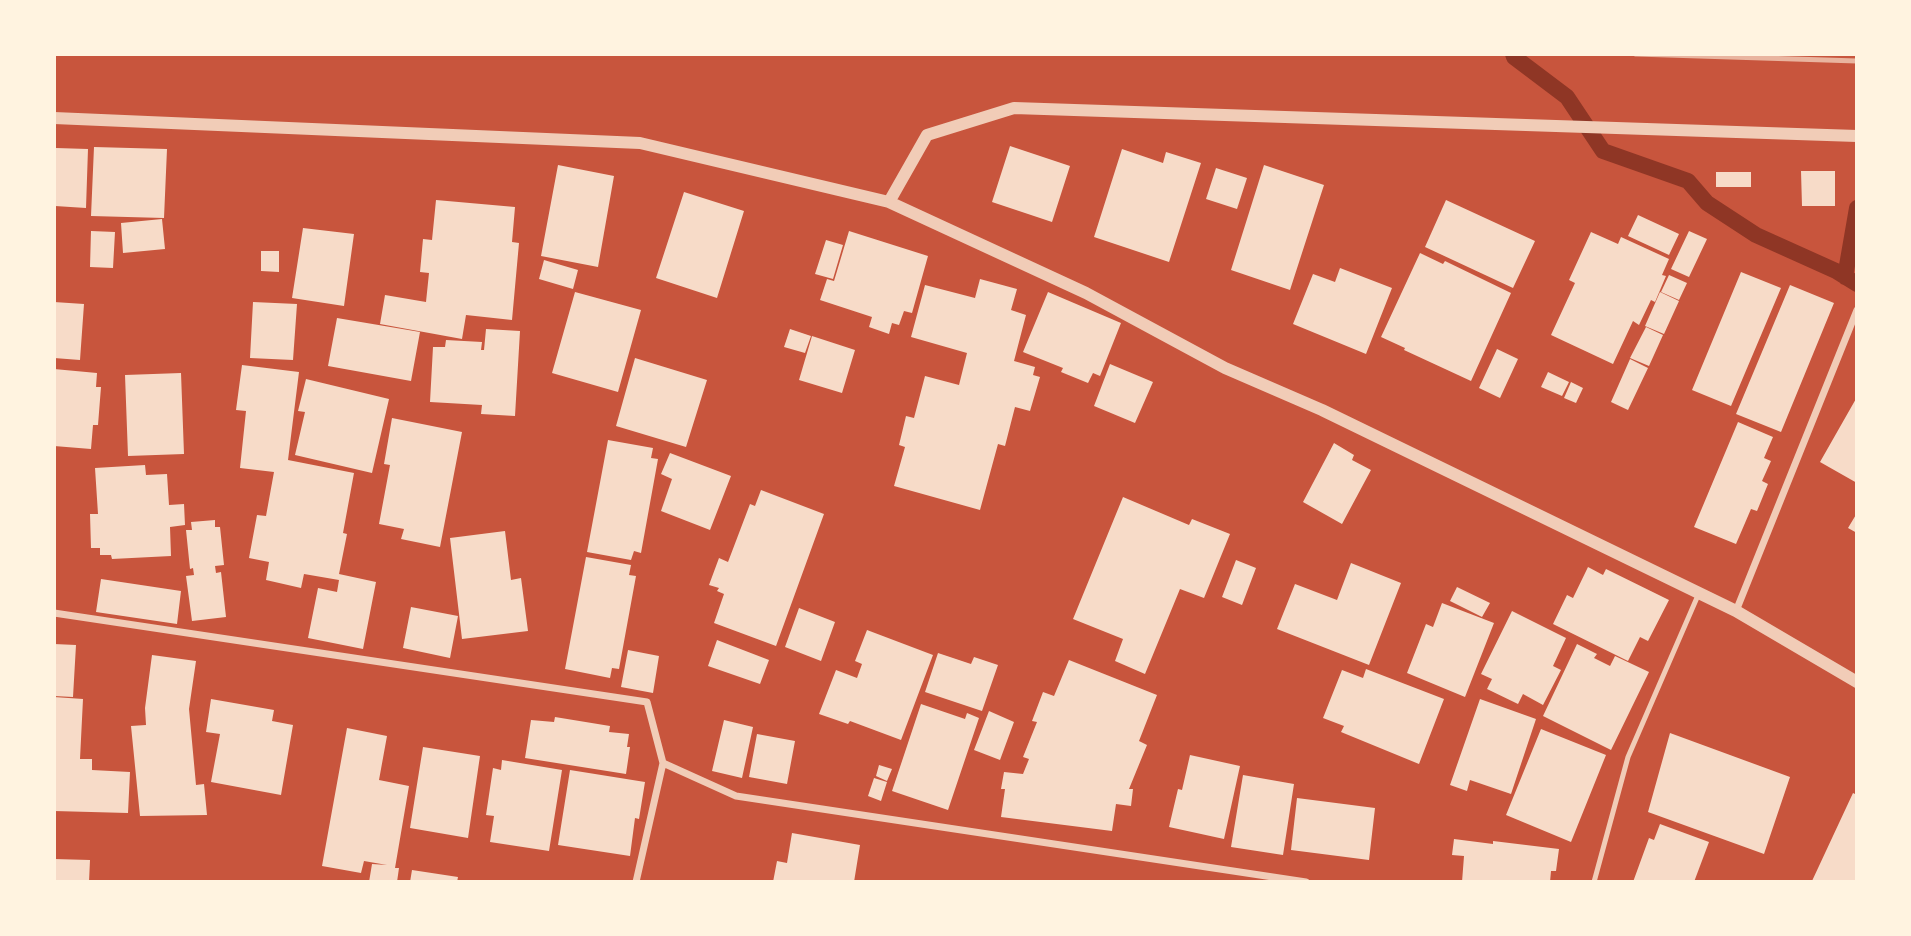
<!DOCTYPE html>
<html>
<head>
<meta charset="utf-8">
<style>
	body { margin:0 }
	#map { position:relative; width:1911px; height:936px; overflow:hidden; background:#c8553d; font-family:Manrope,sans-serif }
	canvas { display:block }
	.frame { position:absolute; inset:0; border:56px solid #fff3e0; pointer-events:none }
</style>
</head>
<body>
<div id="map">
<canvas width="1911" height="936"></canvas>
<div class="frame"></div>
</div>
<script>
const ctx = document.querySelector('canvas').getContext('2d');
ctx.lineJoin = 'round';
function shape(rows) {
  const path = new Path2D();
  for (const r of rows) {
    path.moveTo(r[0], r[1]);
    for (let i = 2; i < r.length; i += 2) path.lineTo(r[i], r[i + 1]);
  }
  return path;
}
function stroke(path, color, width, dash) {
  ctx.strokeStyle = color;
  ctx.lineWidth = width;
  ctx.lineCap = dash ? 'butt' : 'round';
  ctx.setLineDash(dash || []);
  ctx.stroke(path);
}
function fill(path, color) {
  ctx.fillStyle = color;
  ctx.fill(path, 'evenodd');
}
const stream = shape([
	[1513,54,1514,57,1567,97,1603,151,1688,181,1707,203,1756,235,1836,271,1857,284],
	[1845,277,1857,208]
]);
const building = shape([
	[1010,146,1070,166,1052,222,992,202],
	[94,147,167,149,164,218,91,216],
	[56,148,88,149,86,208,55,206],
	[1122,149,1163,163,1166,152,1201,163,1169,262,1094,237],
	[558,165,614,176,598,267,541,256],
	[1264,165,1324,185,1290,290,1231,270],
	[1216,168,1247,178,1237,209,1206,199],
	[1801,171,1835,171,1835,206,1802,206],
	[1716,172,1751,172,1751,187,1716,187],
	[684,192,744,211,717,298,656,278],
	[436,200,515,207,512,242,519,243,512,320,466,315,462,339,380,324,385,295,426,302,429,273,420,272,423,239,432,240],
	[1446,200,1535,241,1513,288,1425,247],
	[1638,215,1679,234,1669,255,1628,236],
	[162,219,165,249,123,253,121,223],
	[303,228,354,234,344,306,292,298],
	[91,231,115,232,113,268,90,267],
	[849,231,928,256,912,313,904,311,899,325,892,323,889,334,869,327,872,317,820,300,827,279,834,281],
	[1689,231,1707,239,1689,277,1671,269],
	[1591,232,1618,244,1621,237,1669,259,1662,275,1666,276,1655,302,1651,300,1639,325,1633,321,1613,364,1551,335,1575,283,1569,280],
	[826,240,843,245,833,279,815,274],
	[261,251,279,251,279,272,261,271],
	[1420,253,1443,264,1445,261,1511,293,1471,381,1404,350,1405,348,1381,337],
	[544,260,578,270,573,289,539,279],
	[1340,268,1392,288,1366,354,1293,324,1313,274,1335,282],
	[1741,272,1781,288,1731,406,1692,390],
	[1669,275,1687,283,1679,300,1661,292],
	[980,279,1017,289,1011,310,1026,315,1014,361,1035,367,1033,375,1040,377,1030,411,1015,407,1005,446,998,444,980,510,894,486,905,447,899,445,906,416,914,418,925,376,959,385,967,353,911,337,925,285,975,298],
	[1790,285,1834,303,1781,432,1736,414],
	[575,292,641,310,618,392,552,373],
	[1048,292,1121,323,1100,376,1093,373,1088,383,1061,372,1063,368,1023,352],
	[1660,292,1679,301,1664,334,1645,326],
	[54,302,84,304,80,360,54,358],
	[253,302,297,304,293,360,250,358],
	[337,318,420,332,411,381,328,366],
	[1646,327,1663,335,1649,366,1630,358],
	[486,329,520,331,515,416,481,414,482,405,430,402,433,347,445,347,446,340,482,342,481,350,484,350],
	[790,329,811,336,805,353,784,347],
	[812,336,855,350,842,393,799,380],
	[1497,349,1518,359,1500,398,1479,388],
	[635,358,707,380,686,447,616,426],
	[1630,359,1648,368,1628,410,1611,402],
	[1110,364,1153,382,1135,423,1094,406],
	[242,365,299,372,288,460,354,473,343,533,347,534,339,574,376,582,363,649,308,638,318,588,337,592,339,580,304,574,301,588,266,580,269,562,249,558,257,515,266,516,274,472,240,468,246,411,236,410],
	[54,369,97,373,96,387,101,387,98,425,93,425,91,449,54,446],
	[1548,372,1569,382,1562,396,1541,387],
	[181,373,184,454,128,456,125,375],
	[306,379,389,399,372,473,295,455,305,412,298,411],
	[1571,382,1583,388,1576,403,1564,398],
	[1857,397,1857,483,1820,462],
	[392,418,462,432,440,547,401,539,404,529,379,524,390,465,384,464],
	[1738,422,1773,437,1764,458,1771,461,1762,481,1768,484,1757,511,1751,509,1736,544,1694,527],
	[608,440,653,448,651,458,658,459,641,553,634,551,631,560,587,552],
	[1334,443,1354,455,1352,460,1371,470,1342,524,1303,502],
	[670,453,731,476,710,530,661,511,672,479,661,474],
	[145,465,146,475,167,474,169,505,184,504,185,525,170,527,171,556,112,559,111,555,100,555,100,548,91,548,90,514,98,514,95,468],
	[761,490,824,514,776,646,714,623,724,594,717,591,719,588,709,585,719,558,728,562,750,504,755,506],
	[1123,497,1189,525,1192,519,1230,534,1204,598,1180,589,1145,674,1115,661,1123,639,1073,619],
	[1857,513,1857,533,1848,528],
	[215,520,215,527,220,527,224,565,215,566,216,573,221,572,226,617,192,621,186,576,194,575,193,568,190,569,186,530,192,530,191,522],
	[505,531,511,580,521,578,528,631,462,639,450,538],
	[586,557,631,565,629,575,636,576,619,669,612,668,610,678,565,669],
	[1236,560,1256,568,1242,605,1222,597],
	[1351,563,1401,583,1369,665,1277,629,1295,584,1337,600],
	[1588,567,1603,575,1606,569,1669,600,1648,641,1640,637,1628,661,1553,624,1567,595,1573,598],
	[101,579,181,591,177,624,96,612],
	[1457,587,1490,603,1482,617,1450,601],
	[1442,603,1494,623,1465,697,1407,673,1426,624,1433,627],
	[411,607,458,616,450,658,403,648],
	[799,608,835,622,821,661,785,647],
	[1512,611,1566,638,1553,666,1561,670,1543,705,1523,694,1518,704,1487,689,1492,679,1481,674],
	[867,630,933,655,901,740,850,721,848,724,819,714,836,670,857,678,862,664,855,661],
	[717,640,769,660,760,684,708,666],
	[54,644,76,645,73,697,54,696],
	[1577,644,1597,654,1594,658,1610,666,1615,656,1649,672,1611,750,1543,716],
	[628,650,659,656,653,693,621,687],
	[938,653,971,664,974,657,998,665,982,711,925,692],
	[152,655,196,661,189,709,196,785,204,784,207,815,140,816,131,726,146,725,145,708],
	[1069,660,1157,695,1139,741,1147,745,1129,789,1133,789,1131,806,1116,804,1112,831,1001,817,1005,789,1001,789,1004,772,1023,774,1029,759,1023,757,1037,722,1032,721,1043,692,1054,696],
	[1366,669,1444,699,1419,764,1341,732,1344,726,1323,718,1342,670,1363,678],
	[54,697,83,699,80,759,92,759,92,770,130,772,128,813,54,811],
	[211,699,274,710,272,721,293,725,281,795,211,782,220,734,206,732],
	[1480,699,1536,719,1511,794,1470,780,1467,791,1450,785],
	[921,704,965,719,967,713,979,718,948,810,892,791],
	[989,711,1014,722,1000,760,974,750],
	[555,717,610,726,609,732,629,734,627,747,630,747,626,774,525,758,531,720,554,722],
	[724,720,753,727,742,778,712,771],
	[347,728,387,736,379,780,409,786,395,868,399,868,397,882,369,882,372,864,387,865,364,861,361,873,322,866],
	[1541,729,1606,755,1571,842,1506,815],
	[1670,733,1790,777,1764,854,1648,812],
	[757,734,795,741,787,784,749,777],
	[423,747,480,756,468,838,410,828],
	[1190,755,1240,766,1224,839,1169,827,1178,789,1182,790],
	[502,760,562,770,549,851,490,842,494,816,486,815,493,768,501,770],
	[879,765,892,769,887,781,876,776],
	[570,770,645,782,639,819,635,818,630,856,558,845],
	[1243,775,1294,784,1283,855,1231,847],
	[874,778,887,782,881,801,868,796],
	[1853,793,1857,795,1857,882,1815,882,1812,881],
	[1297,798,1375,808,1369,860,1291,850],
	[1660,824,1709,842,1694,882,1633,882,1649,838,1654,840],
	[792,833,860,845,854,882,773,882,777,861,787,863],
	[1454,839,1493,844,1493,841,1559,849,1556,871,1551,871,1550,882,1462,882,1464,856,1452,855],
	[54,859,90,860,89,882,54,882],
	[412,870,458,877,457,882,410,882]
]);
const service = shape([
	[1594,882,1628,757,1699,593]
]);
const minor = shape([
	[1736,611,1857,310],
	[54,613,647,702,663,763,736,796,1306,882],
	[636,882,663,763]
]);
const tertiary = shape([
	[54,118,640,143,889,202,1086,293,1225,368,1322,410,1736,611,1857,682],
	[889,202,927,135,1014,108,1857,136]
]);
const rail = shape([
	[1636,54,1857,61]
]);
stroke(stream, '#8f3625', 16);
fill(building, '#f7dbc8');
stroke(service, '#f1ccb7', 5);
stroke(minor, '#f1ccb7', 7);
stroke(tertiary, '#f1ccb7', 12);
stroke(rail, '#e9b49f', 5);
</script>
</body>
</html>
